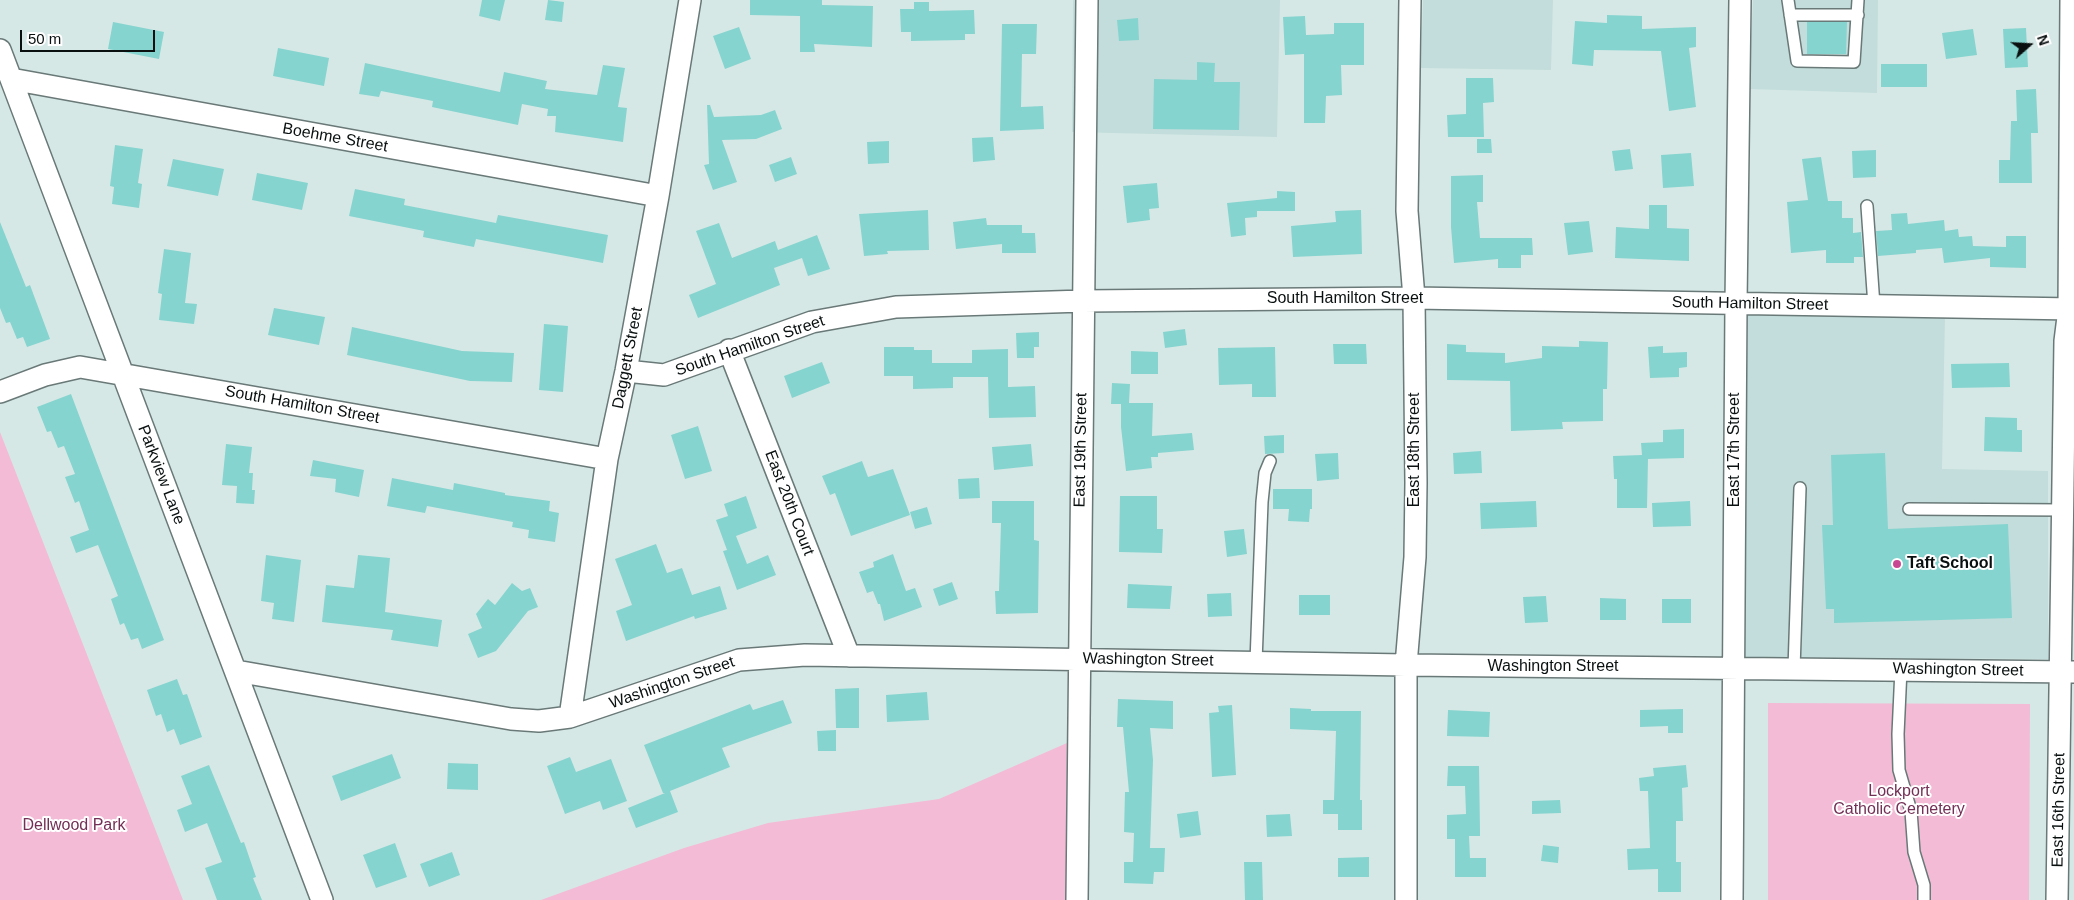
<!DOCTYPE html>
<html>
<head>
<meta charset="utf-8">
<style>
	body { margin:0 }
	#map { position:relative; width:2074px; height:900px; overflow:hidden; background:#d6e8e6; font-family:Helvetica,sans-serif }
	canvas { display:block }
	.north { position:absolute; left:2004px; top:20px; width:50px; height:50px; -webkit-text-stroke:4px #fff; paint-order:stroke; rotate:71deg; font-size:14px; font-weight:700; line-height:20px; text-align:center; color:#0a1010 }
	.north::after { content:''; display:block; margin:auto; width:18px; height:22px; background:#0a1010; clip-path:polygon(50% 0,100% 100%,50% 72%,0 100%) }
	.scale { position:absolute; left:20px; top:30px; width:135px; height:22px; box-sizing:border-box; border:2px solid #0a1010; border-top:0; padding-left:6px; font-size:15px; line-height:18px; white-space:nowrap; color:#0a1010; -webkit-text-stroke:4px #fff; paint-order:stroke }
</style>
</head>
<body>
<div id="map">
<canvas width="2074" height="900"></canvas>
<div class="north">N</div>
<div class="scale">50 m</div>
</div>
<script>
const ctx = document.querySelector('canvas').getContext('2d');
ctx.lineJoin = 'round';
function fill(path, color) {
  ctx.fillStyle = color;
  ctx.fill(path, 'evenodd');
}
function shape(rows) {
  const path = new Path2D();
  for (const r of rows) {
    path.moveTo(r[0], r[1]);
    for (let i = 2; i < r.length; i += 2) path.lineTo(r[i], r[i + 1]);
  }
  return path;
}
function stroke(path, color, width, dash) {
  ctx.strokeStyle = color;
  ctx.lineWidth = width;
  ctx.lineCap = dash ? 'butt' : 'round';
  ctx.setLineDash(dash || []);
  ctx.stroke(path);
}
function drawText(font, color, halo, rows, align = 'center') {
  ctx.font = font + ' Helvetica,sans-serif';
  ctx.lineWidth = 4;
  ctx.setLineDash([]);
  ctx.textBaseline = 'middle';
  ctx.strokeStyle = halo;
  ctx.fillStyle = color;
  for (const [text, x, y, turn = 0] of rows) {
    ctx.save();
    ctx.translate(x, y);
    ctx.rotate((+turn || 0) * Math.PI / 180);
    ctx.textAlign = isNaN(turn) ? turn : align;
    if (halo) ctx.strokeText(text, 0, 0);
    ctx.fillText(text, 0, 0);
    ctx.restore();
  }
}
const built = shape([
	[1073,0,1280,0,1277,137,1072,132],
	[1423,0,1553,0,1551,70,1421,68],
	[1753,0,1878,0,1877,93,1749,89],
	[1747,311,1945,316,1942,469,2048,471,2048,659,1744,657]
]);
const green = shape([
	[0,432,170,867,183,900,0,900],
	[1768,703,2030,704,2029,900,1768,900],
	[1067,743,1066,900,541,900,684,848,768,823,939,799]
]);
const building = shape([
	[482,0,505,0,500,21,479,16],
	[548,0,564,2,562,22,545,20],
	[750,0,822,0,822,5,873,6,872,47,814,44,815,52,800,52,800,16,750,15],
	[914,2,929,2,929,11,974,10,975,34,965,34,965,40,911,41,911,32,901,32,900,9,914,9],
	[1607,15,1642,16,1642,29,1696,27,1696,47,1689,48,1696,107,1669,111,1661,51,1594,50,1593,66,1572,64,1575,21,1607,23],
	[1305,16,1306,35,1334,34,1334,23,1364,23,1364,65,1341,65,1342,95,1326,96,1325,123,1304,123,1304,54,1285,55,1283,17],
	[1138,18,1139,40,1119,41,1117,20],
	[113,22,164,32,159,59,108,49],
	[1807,22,1847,22,1846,54,1807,54],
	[1002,24,1037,24,1036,54,1022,54,1021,107,1043,106,1044,129,1000,131],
	[739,27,751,59,725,69,713,36],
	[2026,28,2028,67,2005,68,2003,29],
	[1973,29,1977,55,1946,59,1942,33],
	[278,48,329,58,324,86,273,76],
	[1197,62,1215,63,1214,82,1240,82,1239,130,1153,129,1154,79,1197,80],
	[365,63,500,92,504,72,547,81,545,89,597,95,603,65,625,68,618,107,627,108,623,142,555,132,556,116,547,116,548,109,522,104,518,125,432,107,433,101,381,91,379,97,359,94],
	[1881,64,1927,64,1927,87,1881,87],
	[1466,78,1493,78,1494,102,1483,103,1484,137,1448,137,1447,115,1466,114],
	[2036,89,2038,133,2031,133,2032,183,1999,183,1999,160,2010,160,2011,121,2017,121,2016,90],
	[707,105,710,105,714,117,761,115,775,110,782,129,756,139,722,140,737,182,713,190,704,165,709,164],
	[993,137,995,160,973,162,972,138],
	[1477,139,1491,139,1492,153,1477,153],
	[889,141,889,163,868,164,867,142],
	[115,145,143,149,138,183,142,184,139,208,112,204,114,187,110,186],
	[1630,149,1633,169,1615,171,1612,151],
	[1876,150,1876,177,1853,178,1852,151],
	[1691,153,1694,186,1663,188,1661,155],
	[791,157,797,174,775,182,769,165],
	[1821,157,1828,201,1842,201,1842,218,1853,218,1853,233,1861,232,1863,257,1854,257,1854,263,1826,263,1826,250,1791,253,1787,202,1808,200,1802,159],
	[173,159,224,169,218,196,167,186],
	[257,173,308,183,302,210,252,200],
	[1483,175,1483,202,1477,202,1480,238,1532,238,1533,255,1521,255,1521,268,1498,268,1498,259,1454,263,1451,227,1451,176],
	[1157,183,1159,208,1149,209,1150,220,1127,223,1123,186],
	[355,189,405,199,404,205,496,223,498,215,608,235,603,263,476,239,474,247,423,237,424,231,349,216],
	[1277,191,1295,192,1295,211,1257,211,1257,217,1245,218,1246,235,1231,237,1227,203,1277,198],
	[1649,205,1667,205,1667,228,1689,229,1689,261,1615,258,1616,227,1649,229],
	[928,210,929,250,887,251,888,254,864,256,859,214],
	[1361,210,1362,254,1293,257,1291,226,1336,222,1335,211],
	[1907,213,1908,224,1944,220,1945,231,1958,229,1959,237,1972,236,1973,246,2006,247,2006,236,2026,236,2026,268,1990,267,1990,258,1944,263,1942,248,1916,250,1916,253,1878,256,1876,231,1892,230,1891,214],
	[986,218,987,225,1022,225,1022,233,1035,233,1036,253,1002,253,1002,244,956,249,953,222],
	[1589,221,1593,252,1568,255,1564,223],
	[0,222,26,287,30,285,50,339,27,347,23,337,17,339,10,322,6,323,0,308],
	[719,223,732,258,775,241,778,250,817,235,830,269,808,276,802,258,774,268,780,285,698,318,689,295,716,284,696,231],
	[164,249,191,253,185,303,197,304,194,324,159,320,162,294,158,293],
	[274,308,325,317,319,345,268,335],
	[544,324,568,326,563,392,539,390],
	[352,327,462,351,514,353,512,382,470,381,347,355],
	[1185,329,1187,345,1165,348,1163,332],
	[1039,332,1039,347,1034,347,1034,358,1017,358,1016,333],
	[1579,341,1608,342,1607,389,1603,389,1603,421,1562,422,1563,429,1511,431,1510,381,1447,380,1447,344,1466,345,1466,352,1505,353,1505,363,1542,358,1542,346,1579,347],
	[1333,344,1366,344,1367,364,1334,364],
	[1663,346,1663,353,1687,352,1687,367,1679,368,1679,377,1650,378,1648,347],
	[884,347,914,347,914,350,932,350,932,363,972,363,972,350,1008,349,1008,387,1035,386,1036,417,989,418,988,377,953,377,953,388,913,389,913,376,884,376],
	[1275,347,1276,397,1252,397,1252,384,1219,385,1218,348],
	[1131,351,1158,352,1158,374,1131,374],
	[822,362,830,383,792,398,784,376],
	[2009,363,2010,387,1952,388,1951,364],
	[1112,383,1130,384,1129,403,1153,403,1152,436,1192,433,1194,450,1158,453,1158,457,1151,457,1152,468,1126,471,1121,427,1121,404,1111,404],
	[71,394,164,640,142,649,138,638,131,640,124,623,120,625,111,599,118,596,98,545,76,553,70,537,89,530,79,501,75,503,65,477,75,474,64,446,58,448,51,431,47,432,37,407],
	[1985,417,2017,418,2017,430,2022,430,2022,452,1984,451],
	[698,426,712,471,685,479,671,435],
	[1684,429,1684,458,1648,459,1647,508,1617,508,1617,479,1614,479,1613,456,1642,455,1641,443,1663,442,1663,430],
	[1284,435,1284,453,1265,454,1264,436],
	[226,444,252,447,249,473,253,473,252,490,255,490,254,504,236,503,237,486,222,485],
	[1031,444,1033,466,994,470,992,447],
	[1481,451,1482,473,1454,474,1453,453],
	[1338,453,1339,479,1317,481,1315,454],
	[1885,453,1888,529,2008,524,2012,618,1834,623,1834,609,1826,609,1822,525,1833,525,1831,455],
	[313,460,364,470,359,497,335,492,336,479,310,476],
	[862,461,868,477,893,469,910,515,851,536,835,493,830,495,822,476],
	[392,478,453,490,454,483,505,493,505,495,550,501,549,511,559,513,555,542,528,538,529,530,512,527,513,522,427,506,425,513,387,506],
	[979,478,980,498,959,499,958,479],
	[1273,489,1312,489,1312,509,1310,509,1309,522,1288,521,1289,509,1273,509],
	[746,496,757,528,736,536,747,564,768,555,776,575,737,590,723,551,727,550,716,520,728,516,724,504],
	[1120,496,1157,496,1157,529,1163,529,1162,553,1119,552],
	[992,501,1034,501,1034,540,1039,541,1038,613,996,614,995,591,999,591,1001,523,992,523],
	[1536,501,1537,527,1481,529,1480,503],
	[1690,501,1691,526,1653,527,1652,503],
	[927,507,932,524,915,529,910,512],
	[1244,529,1247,554,1227,557,1224,531],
	[656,544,667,573,682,568,692,595,720,586,727,609,695,619,694,616,626,641,616,611,632,605,615,559],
	[893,554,906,591,915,588,922,607,884,621,880,604,878,604,873,591,867,593,859,572,874,567,873,562],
	[266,555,301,560,294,622,272,619,274,603,261,601],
	[358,555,390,558,385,612,442,620,438,647,391,640,393,630,322,622,326,585,354,588],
	[952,582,958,599,939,606,933,589],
	[512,583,522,591,530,588,538,607,528,611,496,651,478,658,468,634,482,628,476,614,488,599,495,605],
	[1128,584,1172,586,1170,609,1127,608],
	[1231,593,1232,616,1208,617,1207,594],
	[1299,595,1330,595,1330,615,1299,615],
	[1546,596,1548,622,1525,623,1523,597],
	[1600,598,1626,599,1626,620,1600,620],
	[1662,599,1691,599,1691,623,1662,623],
	[177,679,183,695,187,694,202,737,180,745,174,729,167,732,161,714,156,716,147,690],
	[859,688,859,728,836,728,835,689],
	[927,692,929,720,887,722,886,695],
	[1118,699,1173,701,1173,729,1150,728,1153,760,1150,848,1165,848,1164,872,1154,872,1153,884,1124,883,1124,862,1133,862,1134,833,1124,832,1125,792,1129,792,1123,727,1117,727],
	[783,700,792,723,722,748,730,767,670,791,678,812,636,828,628,808,665,793,663,793,644,745,750,704,753,710],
	[1232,705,1236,775,1212,777,1209,713,1219,712,1218,706],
	[1290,708,1311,709,1311,711,1361,711,1360,800,1362,800,1362,830,1338,830,1338,814,1323,814,1323,800,1334,800,1336,731,1290,729],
	[1683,709,1683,733,1668,733,1668,726,1640,727,1640,710],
	[1448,710,1490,712,1489,737,1447,736],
	[836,730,836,751,818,751,817,731],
	[392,754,401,778,341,801,332,776],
	[570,757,576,772,611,759,627,801,603,810,600,801,565,814,547,766],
	[448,763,478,764,478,790,447,789],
	[209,765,241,843,244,842,256,877,253,878,262,900,217,900,205,868,222,862,207,823,185,832,177,810,192,804,181,776],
	[1686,765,1688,787,1682,788,1683,821,1676,821,1676,862,1681,862,1681,892,1658,892,1658,869,1628,870,1627,849,1650,848,1648,791,1640,791,1639,778,1654,776,1653,768],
	[1448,766,1479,766,1480,830,1480,836,1469,836,1470,858,1486,858,1486,877,1455,877,1455,839,1447,839,1447,815,1466,814,1465,786,1447,786],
	[1560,800,1561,813,1532,814,1532,801],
	[1198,811,1201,835,1180,838,1177,814],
	[1290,814,1292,836,1267,837,1266,815],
	[395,843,407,877,376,888,363,855],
	[1543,845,1559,847,1558,863,1541,861],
	[452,852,460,875,429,887,420,864],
	[1369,857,1369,877,1338,877,1338,858],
	[1244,862,1262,862,1263,900,1245,900]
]);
const service = shape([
	[1788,0,1797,61,1854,62,1858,0],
	[1790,15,1858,15],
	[1867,206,1874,306],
	[1909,509,2062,510],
	[1256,662,1262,502,1265,473,1270,461],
	[1794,669,1800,488],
	[1901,669,1898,734,1899,770,1911,811,1914,852,1924,885,1924,900]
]);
const minor = shape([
	[0,50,322,900],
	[11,79,658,196],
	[729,350,849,656],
	[626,371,664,375,812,322,896,307,1083,301,1414,298,2074,309],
	[0,392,45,375,80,367,607,459],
	[236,671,511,719,539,721,570,717,739,660,805,655,1406,665,2074,672],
	[570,717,607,459,626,371,658,196,690,0],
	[1077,900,1087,0],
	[1406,900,1406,665,1415,557,1416,483,1414,298,1407,211,1410,0],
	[1732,900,1736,303,1740,0],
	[2057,900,2065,341,2069,309,2071,0]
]);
const markers = [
	[1897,564,5,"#c84893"]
];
const streetNames = [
	["Boehme Street",335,138,10],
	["South Hamilton Street",1345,299],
	["South Hamilton Street",1750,304,1],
	["South Hamilton Street",750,346,-19],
	["Daggett Street",628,358,-79],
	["South Hamilton Street",302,405,10],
	["East 19th Street",1081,450,-89],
	["East 18th Street",1415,450,-90],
	["East 17th Street",1735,450,-90],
	["Parkview Lane",161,475,69],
	["East 20th Court",789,503,69],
	["Washington Street",1148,660,1],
	["Washington Street",1553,667],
	["Washington Street",1958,670,1],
	["Washington Street",672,683,-19],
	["East 16th Street",2059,810,-89]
];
const poiNames = [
	["Taft School",1907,564]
];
const parkNames = [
	["Lockport",1899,792],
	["Catholic Cemetery",1899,810],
	["Dellwood Park",74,826]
];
fill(built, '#c2dddb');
fill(green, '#f3bbd6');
fill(building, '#86d4cf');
stroke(service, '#697977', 14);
stroke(minor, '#697977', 24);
stroke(service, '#fff', 11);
stroke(minor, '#fff', 21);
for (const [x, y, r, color] of markers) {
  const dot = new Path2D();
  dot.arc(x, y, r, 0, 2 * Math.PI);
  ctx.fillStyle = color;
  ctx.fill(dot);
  stroke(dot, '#fff', 2);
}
drawText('16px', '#0a1010', '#fff', streetNames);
drawText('bold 16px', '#0a1010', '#fff', poiNames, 'left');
drawText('16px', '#732f55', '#fff', parkNames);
</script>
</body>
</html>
